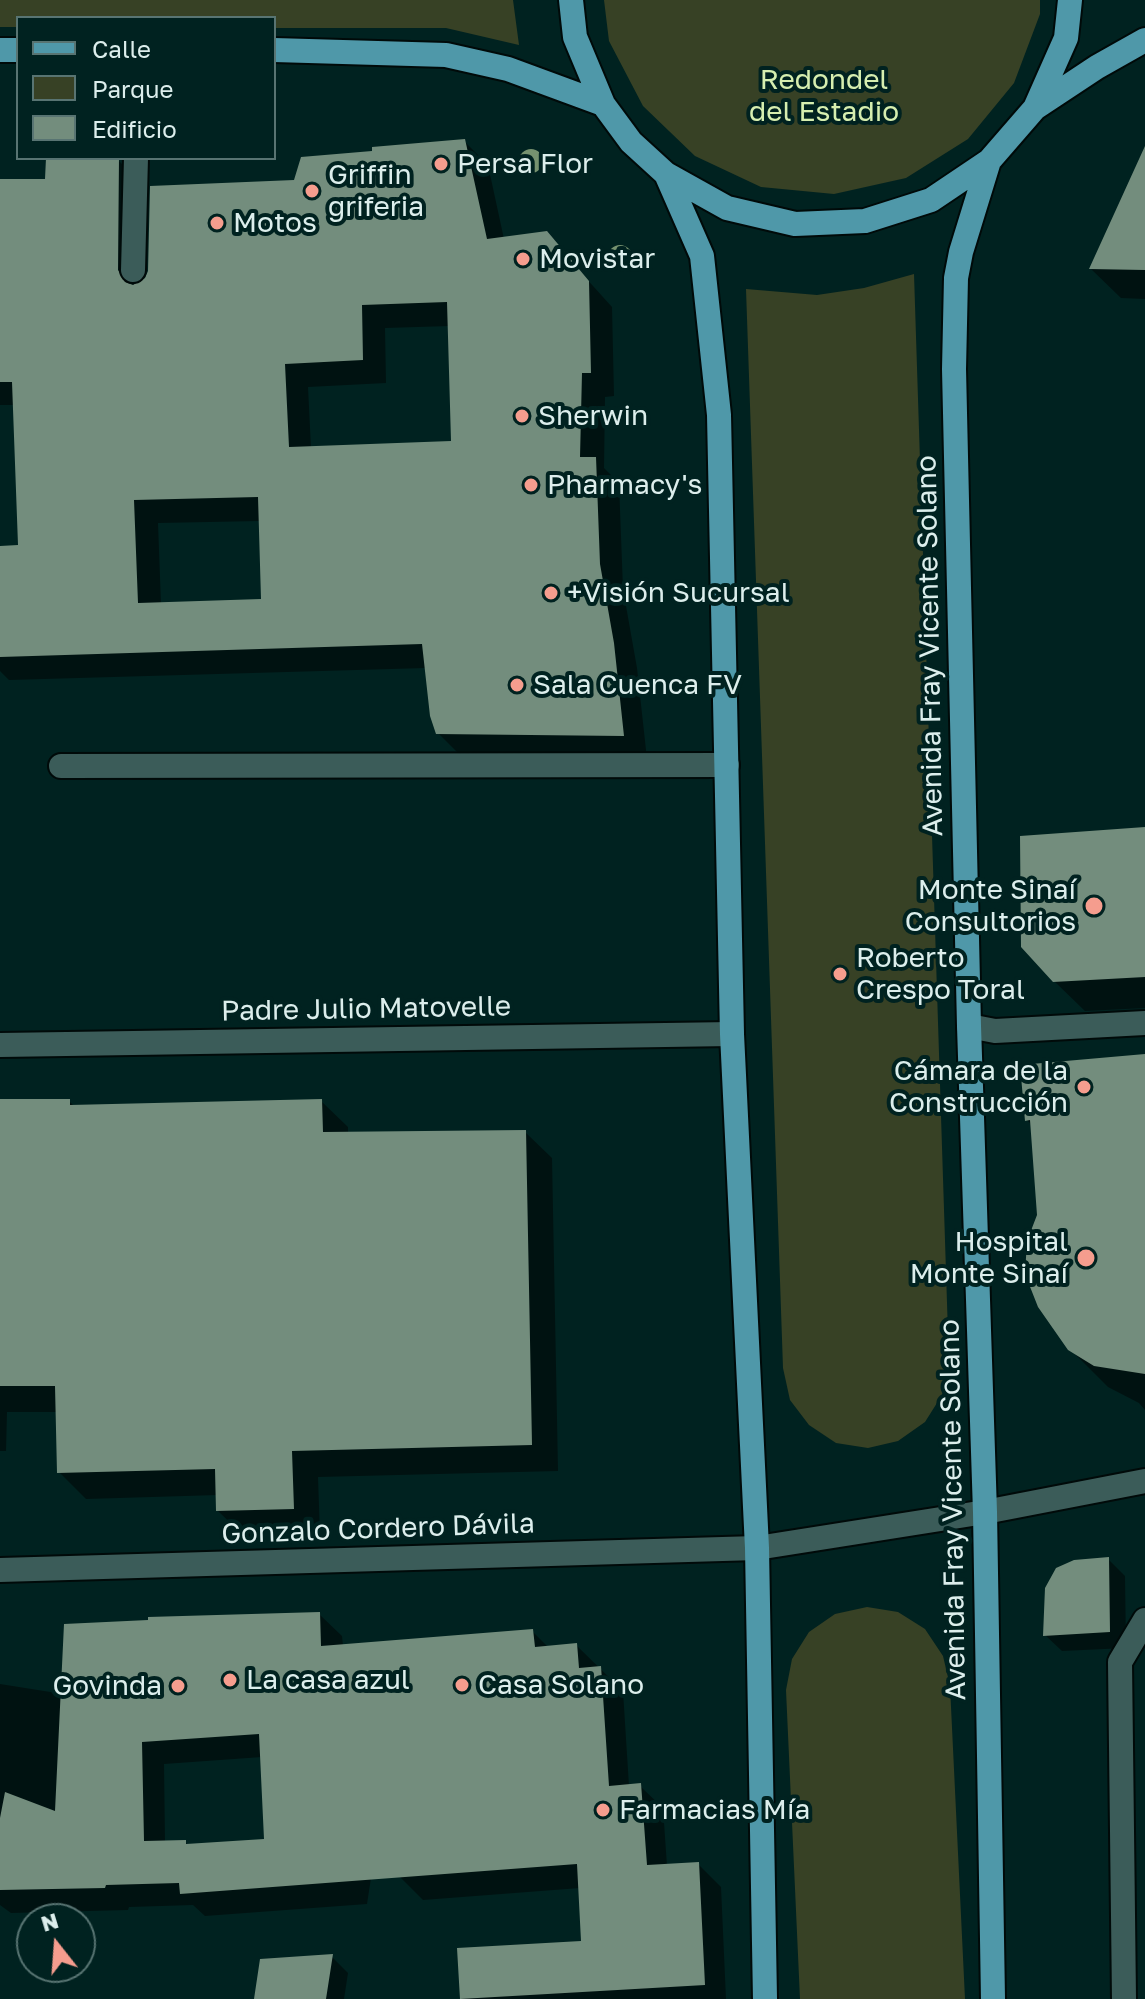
<!DOCTYPE html>
<html>
<head>
<meta charset="utf-8">
<style>
	body { margin:0 }
	#map { position:relative; width:1145px; height:1999px; overflow:hidden; background:#002220; font-family:"Golos Text",sans-serif }
	canvas { display:block }
	.legend { position:absolute; left:16px; top:16px; width:260px; height:144px; box-sizing:border-box; background:#002220; border:2px solid #587472; margin:0; padding:10px 14px; list-style:none; font-size:24px; color:#dceeec }
	.legend li { display:flex; align-items:center; gap:16px; height:40px }
	.legend b { width:40px; border:2px solid #587472 }
	.north { position:absolute; left:16px; top:1903px; width:80px; height:80px; box-sizing:border-box; background:#002220; border:2px solid #587472; border-radius:50%; rotate:343deg; font-size:22px; font-weight:700; line-height:32px; text-align:center; color:#dceeec }
	.north::after { content:''; display:block; margin:auto; width:28px; height:36px; background:#f59d8e; clip-path:polygon(50% 0,100% 100%,50% 72%,0 100%) }
</style>
</head>
<body>
<div id="map">
<canvas width="1145" height="1999"></canvas>
<ul class="legend">
<li><b style="height:10px;background:#4f98a9"></b>Calle</li>
<li><b style="height:22px;background:#374125"></b>Parque</li>
<li><b style="height:22px;background:#738d7d"></b>Edificio</li>
</ul>
<div class="north">N</div>
</div>
<script>
const ctx = document.querySelector('canvas').getContext('2d');
ctx.lineJoin = 'round';
function fill(path, color) {
  ctx.fillStyle = color;
  ctx.fill(path, 'evenodd');
}
function shape(rows) {
  const path = new Path2D();
  for (const r of rows) {
    path.moveTo(r[0], r[1]);
    for (let i = 2; i < r.length; i += 2) path.lineTo(r[i], r[i + 1]);
  }
  return path;
}
function stroke(path, color, width, dash) {
  ctx.strokeStyle = color;
  ctx.lineWidth = width;
  ctx.lineCap = dash ? 'butt' : 'round';
  ctx.setLineDash(dash || []);
  ctx.stroke(path);
}
function drawText(font, color, halo, rows, align = 'center') {
  ctx.font = font + ' "Golos Text",sans-serif';
  ctx.lineWidth = 8;
  ctx.setLineDash([]);
  ctx.textBaseline = 'middle';
  ctx.strokeStyle = halo;
  ctx.fillStyle = color;
  for (const [text, x, y, turn = 0] of rows) {
    ctx.save();
    ctx.translate(x, y);
    ctx.rotate((+turn || 0) * Math.PI / 180);
    ctx.textAlign = isNaN(turn) ? turn : align;
    if (halo) ctx.strokeText(text, 0, 0);
    ctx.fillText(text, 0, 0);
    ctx.restore();
  }
}
const green = shape([
	[0,0,513,0,519,45,446,28,274,28,274,18,18,18,18,27,0,27],
	[604,0,1040,0,1040,14,1014,83,968,139,906,178,834,194,761,187,695,156,643,106,609,41],
	[914,274,949,1365,942,1395,925,1422,898,1441,868,1448,836,1443,809,1425,790,1400,783,1368,746,289,817,295,864,288],
	[867,1607,898,1612,925,1629,943,1656,950,1686,965,1999,800,1999,786,1690,792,1659,809,1632,835,1614]
]);
const shadow = shape([
	[464,141,488,165,504,239,546,234,612,307,614,396,605,397,604,468,619,483,623,589,637,668,647,759,462,757,438,733,426,668,9,680,0,671,0,548,20,547,15,405,0,405,0,181,47,181,118,160,142,184,141,283,296,182],
	[450,326,453,443,311,448,308,387,386,383,385,328],
	[260,521,263,601,161,604,158,523],
	[1145,151,1145,299,1121,298,1091,269],
	[1145,829,1145,1008,1085,1011,1054,981],
	[1145,1056,1145,1410,1139,1403,1108,1387,1070,1349,1039,1215,1033,1126,1027,1120],
	[0,1101,69,1101,75,1107,321,1101,348,1127,348,1134,525,1132,552,1158,558,1471,318,1477,320,1535,245,1537,218,1511,218,1495,86,1499,59,1472,57,1412,7,1412,6,1451,0,1451],
	[1108,1559,1125,1576,1126,1648,1062,1651,1045,1635],
	[319,1614,342,1636,343,1646,532,1631,549,1648,576,1645,623,1691,629,1786,640,1786,663,1808,667,1866,698,1864,721,1887,726,1999,462,1999,459,1949,583,1942,580,1888,423,1900,400,1877,386,1780,367,1904,205,1916,193,1905,129,1907,128,1910,11,1913,0,1905,0,1684,63,1694],
	[262,1757,266,1841,189,1846,185,1842,165,1842,164,1764],
	[332,1957,348,1973,344,1999,256,1999]
]);
const building = shape([
	[465,139,487,239,547,231,589,281,591,373,582,373,580,457,596,457,600,564,614,643,624,736,436,734,430,716,422,644,0,657,0,546,18,545,12,382,0,382,0,179,45,179,46,158,119,158,118,270,125,282,133,285,145,278,148,271,150,186,294,180,301,157,372,151,372,147],
	[447,302,451,441,289,447,285,364,363,360,362,305],
	[258,497,261,599,138,603,134,500],
	[1145,146,1145,270,1089,269],
	[1145,827,1145,977,1053,982,1021,947,1020,836],
	[1145,1054,1145,1374,1094,1366,1068,1350,1038,1307,1025,1274,1027,1241,1037,1215,1030,1120,1025,1121,1020,1065],
	[0,1099,70,1099,70,1105,322,1099,323,1132,526,1130,532,1445,292,1451,294,1509,216,1511,215,1469,57,1473,55,1386,0,1386],
	[1109,1557,1110,1632,1043,1636,1045,1588,1056,1568,1074,1560],
	[320,1612,321,1646,533,1629,535,1647,577,1643,579,1668,601,1666,609,1786,641,1783,647,1865,699,1862,705,1985,460,1999,457,1948,581,1941,577,1864,180,1894,179,1883,106,1885,105,1888,0,1890,0,1818,5,1792,55,1811,64,1624,148,1620,148,1617],
	[259,1734,264,1839,186,1844,186,1840,144,1841,142,1742],
	[333,1954,326,1999,254,1999,260,1959]
]);
const minor = shape([
	[133,270,136,158],
	[61,766,727,765],
	[969,1026,995,1031,1145,1023],
	[0,1045,732,1034],
	[0,1570,757,1548,985,1512,1145,1481],
	[1124,1999,1120,1662,1145,1620]
]);
const major = shape([
	[571,0,575,37,603,104,631,142,666,174,727,208,795,224,865,221,931,200,989,161,1035,108,1066,38,1070,0],
	[0,50,18,50],
	[274,50,446,55,508,69,603,104],
	[1035,108,1097,67,1145,40],
	[989,161,961,252,956,278,954,369,969,1026,985,1512,993,1999],
	[666,174,702,256,719,415,732,1034,757,1548,765,1999]
]);
const trees = [
	[531,161],
	[620,257]
];
const markers = [
	[441,164,8,"#f59d8e"],
	[312,191,8,"#f59d8e"],
	[217,223,8,"#f59d8e"],
	[523,259,8,"#f59d8e"],
	[522,416,8,"#f59d8e"],
	[531,485,8,"#f59d8e"],
	[551,593,8,"#f59d8e"],
	[517,685,8,"#f59d8e"],
	[1094,906,10,"#f59d8e"],
	[840,974,8,"#f59d8e"],
	[1084,1087,8,"#f59d8e"],
	[1086,1258,10,"#f59d8e"],
	[230,1680,8,"#f59d8e"],
	[462,1685,8,"#f59d8e"],
	[178,1686,8,"#f59d8e"],
	[603,1810,8,"#f59d8e"]
];
const parkNames = [
	["Redondel",824,80],
	["del Estadio",824,112]
];
const poiNames = [
	["Persa Flor",457,164],
	["Griffin",328,175],
	["griferia",328,207],
	["Motos",233,223],
	["Movistar",539,259],
	["Sherwin",538,416],
	["Pharmacy's",547,485],
	["+Visión Sucursal",567,593],
	["Sala Cuenca FV",533,685],
	["Monte Sinaí",1076,890,"right"],
	["Consultorios",1076,922,"right"],
	["Roberto",856,958],
	["Crespo Toral",856,990],
	["Cámara de la",1068,1071,"right"],
	["Construcción",1068,1103,"right"],
	["Hospital",1068,1242,"right"],
	["Monte Sinaí",1068,1274,"right"],
	["La casa azul",246,1680],
	["Casa Solano",478,1685],
	["Govinda",162,1686,"right"],
	["Farmacias Mía",619,1810]
];
const streetNames = [
	["Avenida Fray Vicente Solano",930,646,-91],
	["Padre Julio Matovelle",366,1009,-1],
	["Avenida Fray Vicente Solano",953,1510,-91],
	["Gonzalo Cordero Dávila",378,1529,-2]
];
fill(green, '#374125');
fill(shadow, '#0007');
fill(building, '#738d7d');
stroke(minor, '#000a09', 28);
stroke(major, '#000a09', 28);
stroke(minor, '#3b5c59', 24);
stroke(major, '#4f98a9', 24);
ctx.fillStyle = '#76926f';
for (const [x, y] of trees) {
  ctx.beginPath();
  ctx.arc(x, y, 12, 0, 2 * Math.PI);
  ctx.fill();
}
for (const [x, y, r, color] of markers) {
  const dot = new Path2D();
  dot.arc(x, y, r, 0, 2 * Math.PI);
  ctx.fillStyle = color;
  ctx.fill(dot);
  stroke(dot, '#002220', 3);
}
drawText('28px', '#d6eeaf', '#002220', parkNames);
drawText('28px', '#dceeec', '#002220', poiNames, 'left');
drawText('28px', '#dceeec', '#002220', streetNames);
</script>
</body>
</html>
